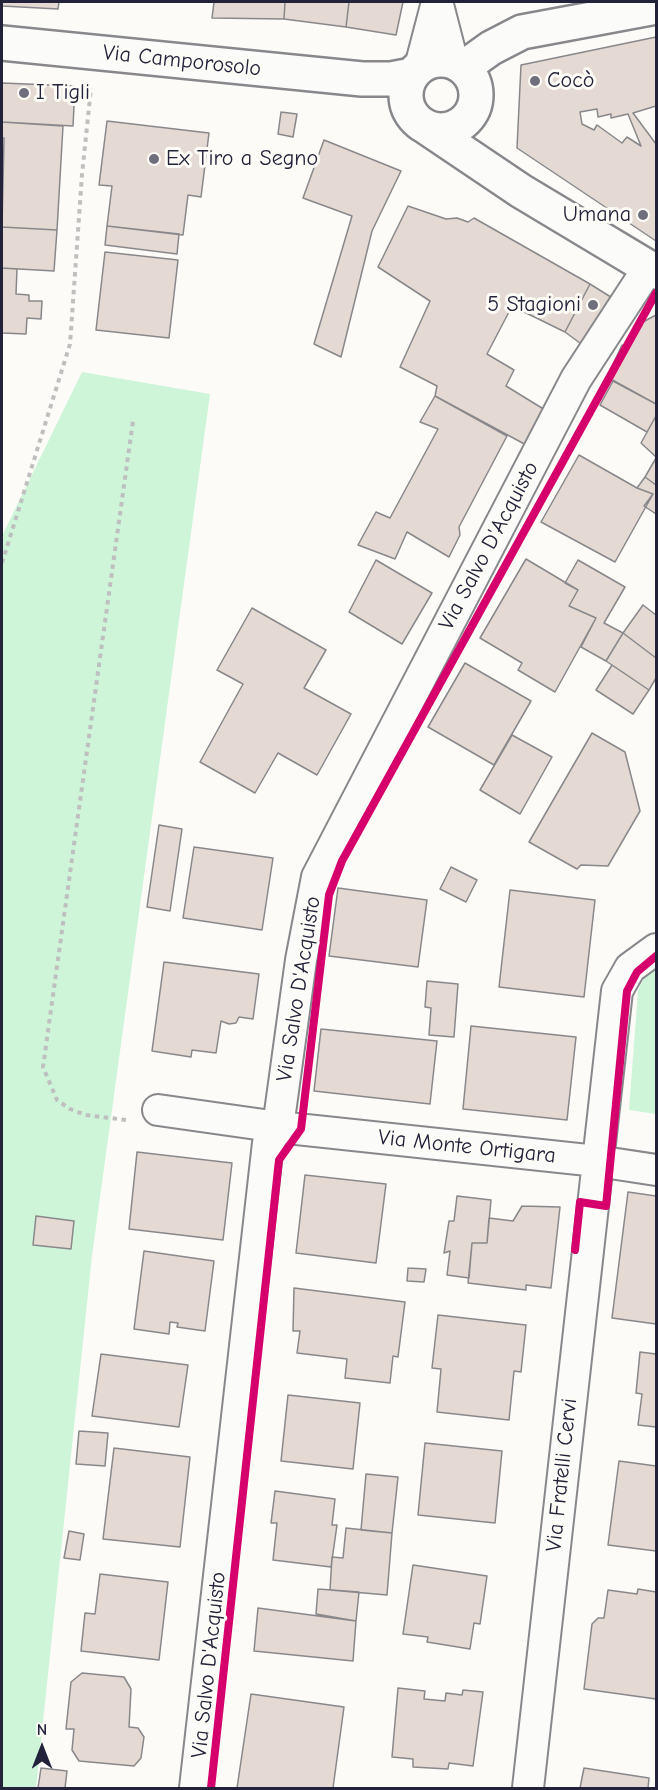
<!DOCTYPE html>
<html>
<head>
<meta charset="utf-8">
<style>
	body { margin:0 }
	#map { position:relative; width:658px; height:1790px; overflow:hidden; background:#fcfbf8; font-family:"Comic Neue",sans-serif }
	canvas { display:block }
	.frame { position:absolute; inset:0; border:3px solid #22223b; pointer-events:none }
	.north { position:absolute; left:12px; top:1718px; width:60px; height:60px; -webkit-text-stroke:4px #fdfcf7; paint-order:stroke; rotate:0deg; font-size:16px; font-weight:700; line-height:24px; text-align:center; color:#22223b }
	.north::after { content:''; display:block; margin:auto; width:21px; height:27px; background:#22223b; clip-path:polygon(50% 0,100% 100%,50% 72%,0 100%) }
</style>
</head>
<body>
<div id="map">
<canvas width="658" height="1790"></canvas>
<div class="frame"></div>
<div class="north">N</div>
</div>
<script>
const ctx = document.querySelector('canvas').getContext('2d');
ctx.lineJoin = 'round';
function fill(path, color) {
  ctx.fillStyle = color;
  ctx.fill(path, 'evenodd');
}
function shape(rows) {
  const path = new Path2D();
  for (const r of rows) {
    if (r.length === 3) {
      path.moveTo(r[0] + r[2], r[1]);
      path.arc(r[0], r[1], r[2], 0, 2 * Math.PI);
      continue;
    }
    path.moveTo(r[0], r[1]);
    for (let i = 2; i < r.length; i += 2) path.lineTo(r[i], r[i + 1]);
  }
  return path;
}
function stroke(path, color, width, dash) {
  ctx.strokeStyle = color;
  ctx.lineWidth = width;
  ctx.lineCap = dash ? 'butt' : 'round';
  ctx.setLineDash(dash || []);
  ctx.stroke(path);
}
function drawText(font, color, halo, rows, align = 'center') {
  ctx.font = font + ' "Comic Neue",sans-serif';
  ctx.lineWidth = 6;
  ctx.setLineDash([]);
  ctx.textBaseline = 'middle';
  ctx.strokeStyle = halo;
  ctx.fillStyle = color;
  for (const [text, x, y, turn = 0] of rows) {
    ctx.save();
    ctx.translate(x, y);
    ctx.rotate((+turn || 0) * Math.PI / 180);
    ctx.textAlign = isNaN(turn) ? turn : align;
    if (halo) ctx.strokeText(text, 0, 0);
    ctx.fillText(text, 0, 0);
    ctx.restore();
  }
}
const green = shape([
	[82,372,210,394,92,1256,36,1788,2,1788,2,536],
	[656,966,656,1114,629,1110,638,990,647,972]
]);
const building = shape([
	[2,2,59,2,58,9,2,6,2,2],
	[214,2,285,2,284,19,212,18,214,2],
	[285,2,349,2,346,27,284,19,285,2],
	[349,2,403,2,396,35,346,27,349,2],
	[656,37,656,106,633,113,656,144,656,241,517,148,521,65,656,37],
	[597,109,598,117,611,114,611,118,628,114,641,146,627,137,622,143,597,125,594,130,582,124,580,112,597,109],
	[2,83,75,86,73,126,2,122,2,83],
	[281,112,297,114,293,137,278,134,281,112],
	[107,121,209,133,201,197,188,195,183,235,107,226,112,186,99,185,107,121],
	[2,122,63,126,57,230,2,227,4,138,2,138,2,122],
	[324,140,401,171,372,231,341,357,314,344,352,216,303,198,324,140],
	[408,206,446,219,457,218,468,222,474,218,590,284,565,332,518,309,510,310,487,354,514,370,506,386,550,413,530,447,435,396,437,386,400,367,430,301,378,267,408,206],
	[107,226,179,234,177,254,105,245,107,226],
	[2,227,57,230,54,271,2,268,2,227],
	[105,252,178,260,169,338,96,330,105,252],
	[2,268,17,269,16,294,29,295,29,301,42,301,41,319,27,318,26,334,2,333,2,268],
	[590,284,614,299,588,349,565,332,590,284],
	[656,315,656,404,607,377,622,345,628,349,643,322,656,315],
	[613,381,656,404,656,416,647,432,600,405,613,381],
	[435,396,507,436,459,527,460,535,449,557,407,532,395,559,358,545,376,512,390,518,438,429,420,422,435,396],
	[656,416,656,457,641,443,656,416],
	[579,455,637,488,653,494,615,562,541,522,579,455],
	[656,458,656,485,645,477,656,458],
	[645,477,656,485,656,514,644,506,653,494,637,488,645,477],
	[526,559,578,590,569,606,596,618,555,692,518,670,522,663,480,638,526,559],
	[376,560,432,593,402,644,349,612,376,560],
	[578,560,625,587,604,623,623,633,606,661,581,647,596,618,569,606,578,590,565,583,578,560],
	[643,605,656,615,656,658,623,633,643,605],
	[252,608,326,650,304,688,351,714,317,775,278,753,255,793,200,762,243,684,217,670,252,608],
	[623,633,656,658,656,678,649,690,606,661,623,633],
	[465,663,531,701,494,765,428,727,465,663],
	[612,665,649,690,633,714,596,690,612,665],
	[592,733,625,752,640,811,608,866,581,865,577,869,529,842,592,733],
	[512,735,552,757,520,814,480,790,512,735],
	[159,825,182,829,170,911,147,907,159,825],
	[194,847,273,858,262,930,183,918,194,847],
	[451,867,477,880,466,902,440,889,451,867],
	[338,888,427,900,418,967,329,956,338,888],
	[510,890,595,900,584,997,499,987,510,890],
	[164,962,259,974,253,1019,239,1017,236,1023,229,1024,221,1021,216,1053,192,1050,191,1057,152,1051,164,962],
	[427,981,458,984,454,1037,429,1035,431,1008,425,1007,427,981],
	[471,1026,576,1037,567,1120,463,1109,471,1026],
	[321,1029,437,1041,430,1104,314,1091,321,1029],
	[137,1152,232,1163,223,1240,129,1229,137,1152],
	[305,1175,386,1184,376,1263,296,1253,305,1175],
	[628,1192,656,1196,656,1324,612,1318,628,1192],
	[457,1196,491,1200,487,1243,472,1243,469,1278,447,1275,450,1251,444,1253,449,1221,454,1221,457,1196],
	[522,1206,560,1207,551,1288,526,1285,526,1290,468,1283,472,1243,487,1243,489,1218,513,1221,522,1206],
	[36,1216,74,1221,71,1249,33,1245,36,1216],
	[144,1251,214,1261,205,1331,177,1327,178,1323,170,1322,169,1334,134,1329,144,1251],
	[408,1268,426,1269,424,1282,407,1281,408,1268],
	[294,1288,405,1302,398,1357,393,1356,390,1383,345,1378,347,1359,297,1353,300,1331,293,1331,294,1288],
	[438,1315,526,1325,521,1372,514,1371,509,1420,437,1412,441,1369,432,1368,438,1315],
	[640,1352,656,1354,656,1427,638,1425,642,1394,636,1393,640,1352],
	[101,1354,188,1365,179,1427,92,1416,101,1354],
	[288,1395,360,1403,353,1469,281,1461,288,1395],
	[79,1431,108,1433,105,1466,76,1464,79,1431],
	[425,1443,502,1451,495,1523,418,1515,425,1443],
	[114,1448,190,1457,180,1547,103,1539,114,1448],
	[619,1461,656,1466,656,1551,608,1545,619,1461],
	[366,1474,398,1477,392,1533,361,1530,366,1474],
	[275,1491,335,1499,332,1525,337,1525,331,1567,273,1560,277,1523,271,1523,275,1491],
	[346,1528,392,1533,387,1595,330,1590,332,1557,343,1558,346,1528],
	[69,1531,84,1534,80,1560,64,1558,69,1531],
	[413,1565,487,1576,480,1624,474,1623,470,1649,427,1642,428,1637,403,1634,413,1565],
	[100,1574,168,1582,159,1660,81,1651,85,1613,95,1614,100,1574],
	[318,1589,359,1592,356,1621,316,1614,318,1589],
	[638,1589,656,1592,656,1699,584,1689,592,1624,598,1618,604,1618,608,1590,637,1594,638,1589],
	[258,1608,356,1621,353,1661,254,1651,258,1608],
	[82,1673,124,1677,131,1689,129,1727,138,1728,144,1737,141,1758,134,1766,79,1761,72,1750,74,1729,66,1729,71,1682,82,1673],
	[398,1688,425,1691,424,1699,445,1701,446,1693,462,1695,463,1690,483,1692,473,1766,449,1763,448,1769,413,1767,413,1759,392,1757,398,1688],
	[251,1694,344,1707,333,1788,237,1788,251,1694],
	[41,1768,67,1771,65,1788,38,1788,41,1768],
	[584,1768,649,1778,648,1788,580,1788,584,1768]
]);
const path = shape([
	[2,563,70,344,82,175,91,88],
	[126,1120,86,1115,70,1109,57,1100,43,1067,133,421]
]);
const minor = shape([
	[438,5,453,63],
	[420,67,437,2],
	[158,1110,278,1127,597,1161,656,1170],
	[195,1788,268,1143,278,1127,301,960,317,877,576,379,649,267],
	[528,1788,617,991,630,968,656,949]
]);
const tertiary = shape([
	[2,43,362,79,391,79,412,75],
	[441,95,35],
	[463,68,491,48,522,32,656,7],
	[423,125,521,191,656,272]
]);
const cycleway = shape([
	[575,1250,580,1202,606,1206,627,991,637,972,656,956],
	[211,1788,279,1160,301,1129,329,895,342,861,656,293]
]);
const markers = [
	[535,81,6,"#6e6e7d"],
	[24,93,6,"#6e6e7d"],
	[154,159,6,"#6e6e7d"],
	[643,215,6,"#6e6e7d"],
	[593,305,6,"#6e6e7d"]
];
const streetNames = [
	["Via Camporosolo",182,61,6],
	["Via Salvo D'Acquisto",489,546,-62],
	["Via Salvo D'Acquisto",299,989,-81],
	["Via Monte Ortigara",467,1147,6],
	["Via Fratelli Cervi",562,1475,-84],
	["Via Salvo D'Acquisto",209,1665,-84]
];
const poiNames = [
	["Cocò",547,81],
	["I Tigli",36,93],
	["Ex Tiro a Segno",166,159],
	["Umana",631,215,"right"],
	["5 Stagioni",581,305,"right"]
];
fill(green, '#cef5d8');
fill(building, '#e4d9d3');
stroke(building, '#88888c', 1.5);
stroke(minor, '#88888c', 34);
stroke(tertiary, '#88888c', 38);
stroke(path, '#bfbfc0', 4, [4.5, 4.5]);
stroke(minor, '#fbfbf9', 30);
stroke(tertiary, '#fbfbf9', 33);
stroke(cycleway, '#d6006c', 8);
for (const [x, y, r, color] of markers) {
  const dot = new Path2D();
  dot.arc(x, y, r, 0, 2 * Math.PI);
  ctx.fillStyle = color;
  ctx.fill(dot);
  stroke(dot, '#fdfcf7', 2);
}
drawText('22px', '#22223b', '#fdfcf7', streetNames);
drawText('22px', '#22223b', '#fdfcf7', poiNames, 'left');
</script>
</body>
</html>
